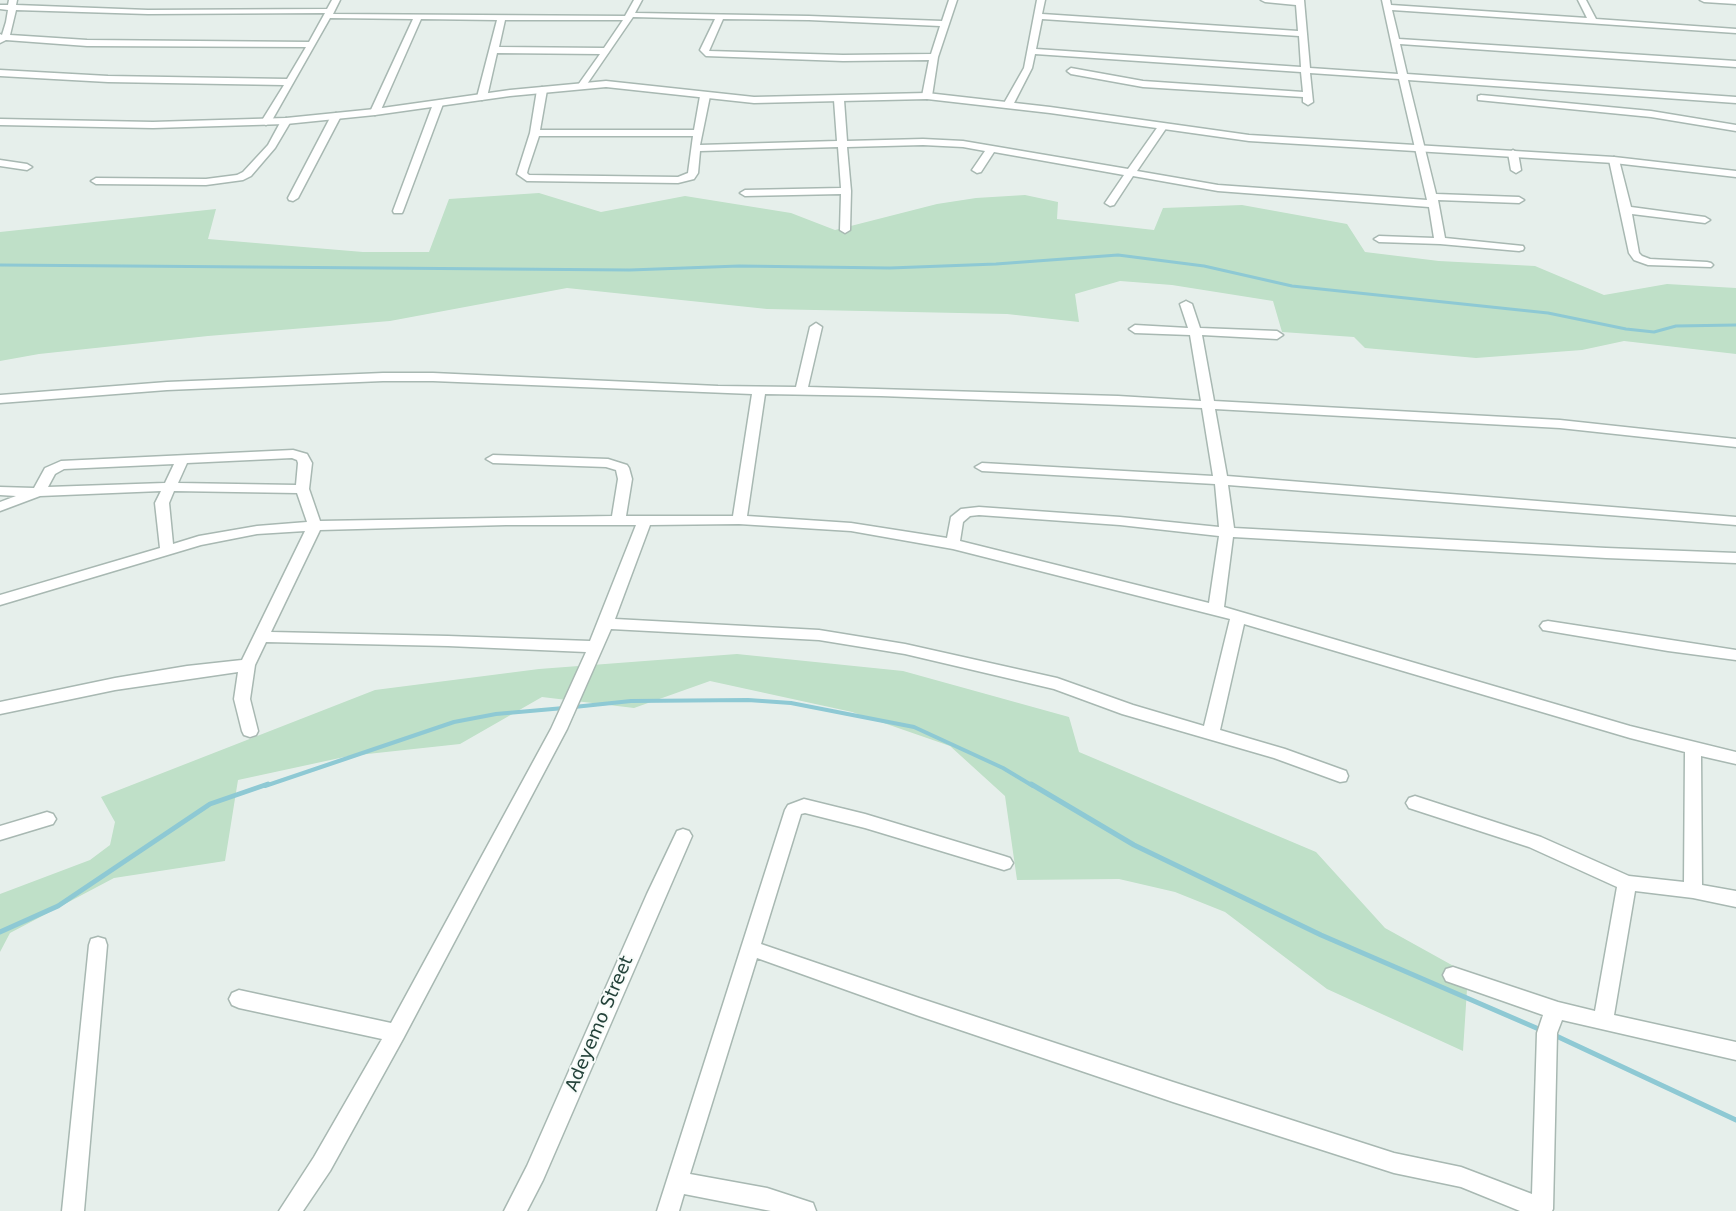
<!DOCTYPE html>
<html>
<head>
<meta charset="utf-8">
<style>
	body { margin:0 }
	canvas { display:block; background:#e6efeb }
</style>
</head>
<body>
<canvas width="1736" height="1211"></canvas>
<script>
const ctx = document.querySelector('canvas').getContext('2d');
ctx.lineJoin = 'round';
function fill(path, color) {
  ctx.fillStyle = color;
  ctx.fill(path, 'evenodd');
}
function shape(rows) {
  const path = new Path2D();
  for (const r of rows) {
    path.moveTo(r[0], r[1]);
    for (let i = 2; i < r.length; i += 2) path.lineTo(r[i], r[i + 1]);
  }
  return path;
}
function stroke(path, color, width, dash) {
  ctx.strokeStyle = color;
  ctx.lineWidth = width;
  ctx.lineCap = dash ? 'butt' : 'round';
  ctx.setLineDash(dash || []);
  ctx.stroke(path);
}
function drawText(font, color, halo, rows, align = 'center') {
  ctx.font = font + ' "DejaVu Sans",sans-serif';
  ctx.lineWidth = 4;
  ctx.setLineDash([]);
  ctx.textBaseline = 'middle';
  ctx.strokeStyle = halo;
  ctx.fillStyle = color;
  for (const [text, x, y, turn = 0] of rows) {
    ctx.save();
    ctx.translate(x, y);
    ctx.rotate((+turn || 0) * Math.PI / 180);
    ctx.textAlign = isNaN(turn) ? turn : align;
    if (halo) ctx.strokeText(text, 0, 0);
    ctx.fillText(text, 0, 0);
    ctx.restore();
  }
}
const green = shape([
	[539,193,601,212,685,196,791,213,835,230,937,204,976,198,1025,195,1058,202,1057,219,1154,230,1163,208,1242,205,1347,224,1365,252,1439,261,1535,266,1604,295,1667,284,1736,288,1736,354,1624,341,1582,350,1476,358,1365,348,1354,337,1282,332,1273,301,1172,285,1120,281,1075,294,1079,322,1007,314,767,309,567,288,390,321,208,336,39,354,0,361,0,232,216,209,208,239,363,252,429,252,449,199],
	[737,654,903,671,1069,717,1079,752,1316,852,1385,928,1468,974,1463,1051,1327,989,1225,912,1175,892,1119,879,1017,880,1005,796,950,746,852,712,710,681,634,708,542,697,460,744,349,756,238,780,225,861,114,878,10,933,0,952,0,894,90,860,110,845,115,822,101,797,375,690,539,669]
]);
const streamFar2 = shape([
	[0,265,630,270,739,266,890,268,996,264,1118,255,1204,266,1292,286,1548,313,1626,329,1654,332,1676,326,1736,325]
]);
const streamFar1 = shape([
	[574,707,631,701,748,700,791,703,914,727,1003,768,1033,786],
	[265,786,454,722,496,714,564,708]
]);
const stream = shape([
	[1031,784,1134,845,1321,935,1541,1030],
	[0,932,58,906,210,804,268,784],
	[1552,1034,1736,1120]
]);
const minor = shape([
	[9,0,17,0,16,5,148,10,327,9,332,0,340,0,333,14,625,16,634,0,642,0,635,13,809,16,942,21,949,0,957,0,938,57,932,96,927,99,922,96,929,60,843,61,706,56,700,50,715,19,633,17,585,87,579,87,578,85,600,54,497,53,487,97,482,100,477,97,497,20,421,19,380,112,375,115,370,112,413,19,330,18,271,122,266,125,261,122,284,85,108,82,0,76,0,70,108,76,287,79,306,47,87,46,6,40,0,43,0,34,2,35,6,22,8,10,0,9,0,5,8,5,9,0],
	[16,10,148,14,325,13,309,42,87,40,10,35,16,10],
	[723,19,809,20,940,26,931,54,843,55,709,51,723,19],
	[505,20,623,20,604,48,499,47,505,20],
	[1037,0,1045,0,1042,14,1298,31,1296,5,1265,2,1261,0,1304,0,1310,68,1398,74,1382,0,1390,0,1391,5,1587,18,1578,0,1586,0,1596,19,1736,29,1736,33,1392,10,1399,39,1736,61,1736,67,1400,44,1407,74,1736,97,1736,103,1408,80,1436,194,1519,197,1524,200,1519,203,1438,200,1445,238,1523,246,1524,248,1523,250,1519,251,1440,244,1379,242,1374,239,1379,236,1434,238,1429,207,1218,191,1133,176,1114,205,1110,206,1105,203,1124,175,994,152,981,172,977,173,972,170,985,151,963,147,923,145,847,147,851,191,850,230,845,233,840,230,841,194,745,196,740,193,745,190,841,188,838,147,700,151,698,173,694,179,678,183,527,181,517,174,530,133,537,90,542,87,547,90,540,130,694,130,700,96,705,93,710,96,700,145,837,141,834,100,839,97,844,100,847,141,923,139,963,141,1128,169,1159,125,1162,124,1167,127,1137,171,1218,185,1427,200,1399,79,1310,73,1313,102,1308,105,1303,102,1303,97,1143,87,1071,74,1067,71,1071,68,1143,81,1303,92,1301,72,1035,54,1032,68,1013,105,1011,107,1005,107,1003,105,1024,68,1037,0],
	[1042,19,1299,36,1301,67,1036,49,1042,19],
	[539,136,693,136,688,173,678,177,529,175,527,173,528,169,539,136],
	[1700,0,1736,0,1736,4,1704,2,1700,0],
	[1481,95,1651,111,1736,125,1736,131,1651,117,1478,100,1478,96,1481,95],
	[438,101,443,104,403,211,402,213,394,213,393,211,433,104,438,101],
	[336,113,341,116,298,198,293,201,289,200,288,198,331,116,336,113],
	[286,118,291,121,275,148,251,176,243,180,206,185,96,184,91,181,96,178,206,179,237,175,243,172,268,145,281,121,286,118],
	[1513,150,1518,153,1521,170,1516,173,1511,170,1508,153,1513,150],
	[1614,157,1619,160,1631,207,1705,217,1710,220,1705,223,1632,214,1639,253,1642,256,1650,259,1707,262,1711,263,1713,265,1711,267,1648,265,1634,260,1629,253,1609,160,1614,157],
	[0,160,27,164,32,167,27,170,0,166,0,160],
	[1186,301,1192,304,1200,328,1277,331,1283,335,1277,339,1202,335,1214,401,1560,420,1736,439,1736,447,1560,428,1215,409,1227,476,1736,517,1736,525,1228,485,1234,528,1606,548,1736,553,1736,563,1606,558,1233,537,1224,607,1630,726,1736,752,1736,764,1701,756,1702,885,1736,891,1736,907,1693,898,1635,891,1614,1015,1736,1042,1736,1060,1562,1020,1557,1033,1553,1209,1552,1211,1520,1211,1461,1187,1394,1173,1173,1102,919,1016,757,958,690,1174,767,1188,813,1203,816,1211,771,1211,684,1194,679,1211,657,1211,785,810,788,805,804,799,865,814,1004,856,1010,858,1013,863,1010,868,1004,870,865,828,805,813,801,814,761,944,919,998,1173,1082,1394,1153,1461,1167,1532,1194,1537,1033,1543,1015,1446,981,1443,975,1446,969,1453,967,1558,1002,1595,1011,1617,887,1529,847,1409,808,1406,803,1409,798,1415,796,1541,837,1629,876,1684,882,1685,752,1630,738,1244,624,1220,730,1285,749,1346,771,1348,776,1346,781,1340,782,1274,758,1122,714,1054,689,905,654,819,640,611,629,567,729,403,1039,330,1171,303,1211,279,1211,314,1157,382,1039,239,1008,232,1005,229,999,232,993,239,990,391,1023,551,729,586,652,448,646,266,642,255,665,250,699,258,731,256,735,250,737,244,735,242,731,234,699,238,672,115,690,0,714,0,702,115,678,187,666,242,660,305,531,257,534,201,545,0,605,0,595,160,548,155,503,161,491,40,496,0,511,0,502,16,496,0,495,0,487,34,488,45,468,61,461,293,450,307,454,312,463,309,489,320,521,612,516,618,479,616,470,606,467,493,463,486,459,493,455,608,459,627,465,629,468,632,479,626,516,733,516,752,394,433,381,383,381,167,390,0,403,0,395,167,382,383,373,433,373,718,386,796,387,810,327,816,323,822,327,808,387,1118,396,1201,401,1190,335,1135,333,1129,329,1135,325,1188,328,1180,304,1186,301],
	[765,394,881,396,1202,408,1213,476,982,463,975,467,982,471,1215,484,1219,527,1120,517,979,507,961,509,951,517,947,538,851,523,747,516,765,394],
	[292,458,297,460,298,463,296,485,178,483,187,463,292,458],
	[174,464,165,483,48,487,55,474,64,469,174,464],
	[174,491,297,493,307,522,257,526,199,536,173,544,169,503,174,491],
	[979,515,1120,525,1219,536,1209,603,960,541,963,522,970,516,979,515],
	[739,524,851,531,953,549,1230,619,1204,726,1133,705,1057,678,905,644,819,630,615,619,650,525,739,524],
	[506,525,636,525,590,641,448,636,271,632,320,530,506,525],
	[1548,621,1736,650,1736,660,1668,651,1543,630,1540,626,1543,622,1548,621],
	[47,812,53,814,56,819,53,824,0,840,0,826,47,812],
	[683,829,689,831,692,836,543,1180,527,1211,504,1211,527,1166,647,894,677,831,683,829],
	[98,937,105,939,107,945,84,1211,62,1211,89,945,91,939,98,937]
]);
const tertiary = shape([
	[606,81,754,97,927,93,1050,107,1249,135,1614,157,1736,171,1736,177,1614,163,1249,141,1050,113,927,99,754,103,606,87,510,96,375,115,286,124,153,128,0,125,0,119,153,122,286,118,375,109,510,90,606,81]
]);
const nearStreetnames = [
	["Adeyemo Street",600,1024,-67]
];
fill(green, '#bfe0c8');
stroke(streamFar2, '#8ec9d4', 3);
stroke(streamFar1, '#8ec9d4', 4);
stroke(stream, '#8ec9d4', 5);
stroke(minor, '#a8b8b2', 3);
stroke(tertiary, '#a8b8b2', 3);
fill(minor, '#fff');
fill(tertiary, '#fff');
drawText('18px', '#24423a', '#f7fbf9', nearStreetnames);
</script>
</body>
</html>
